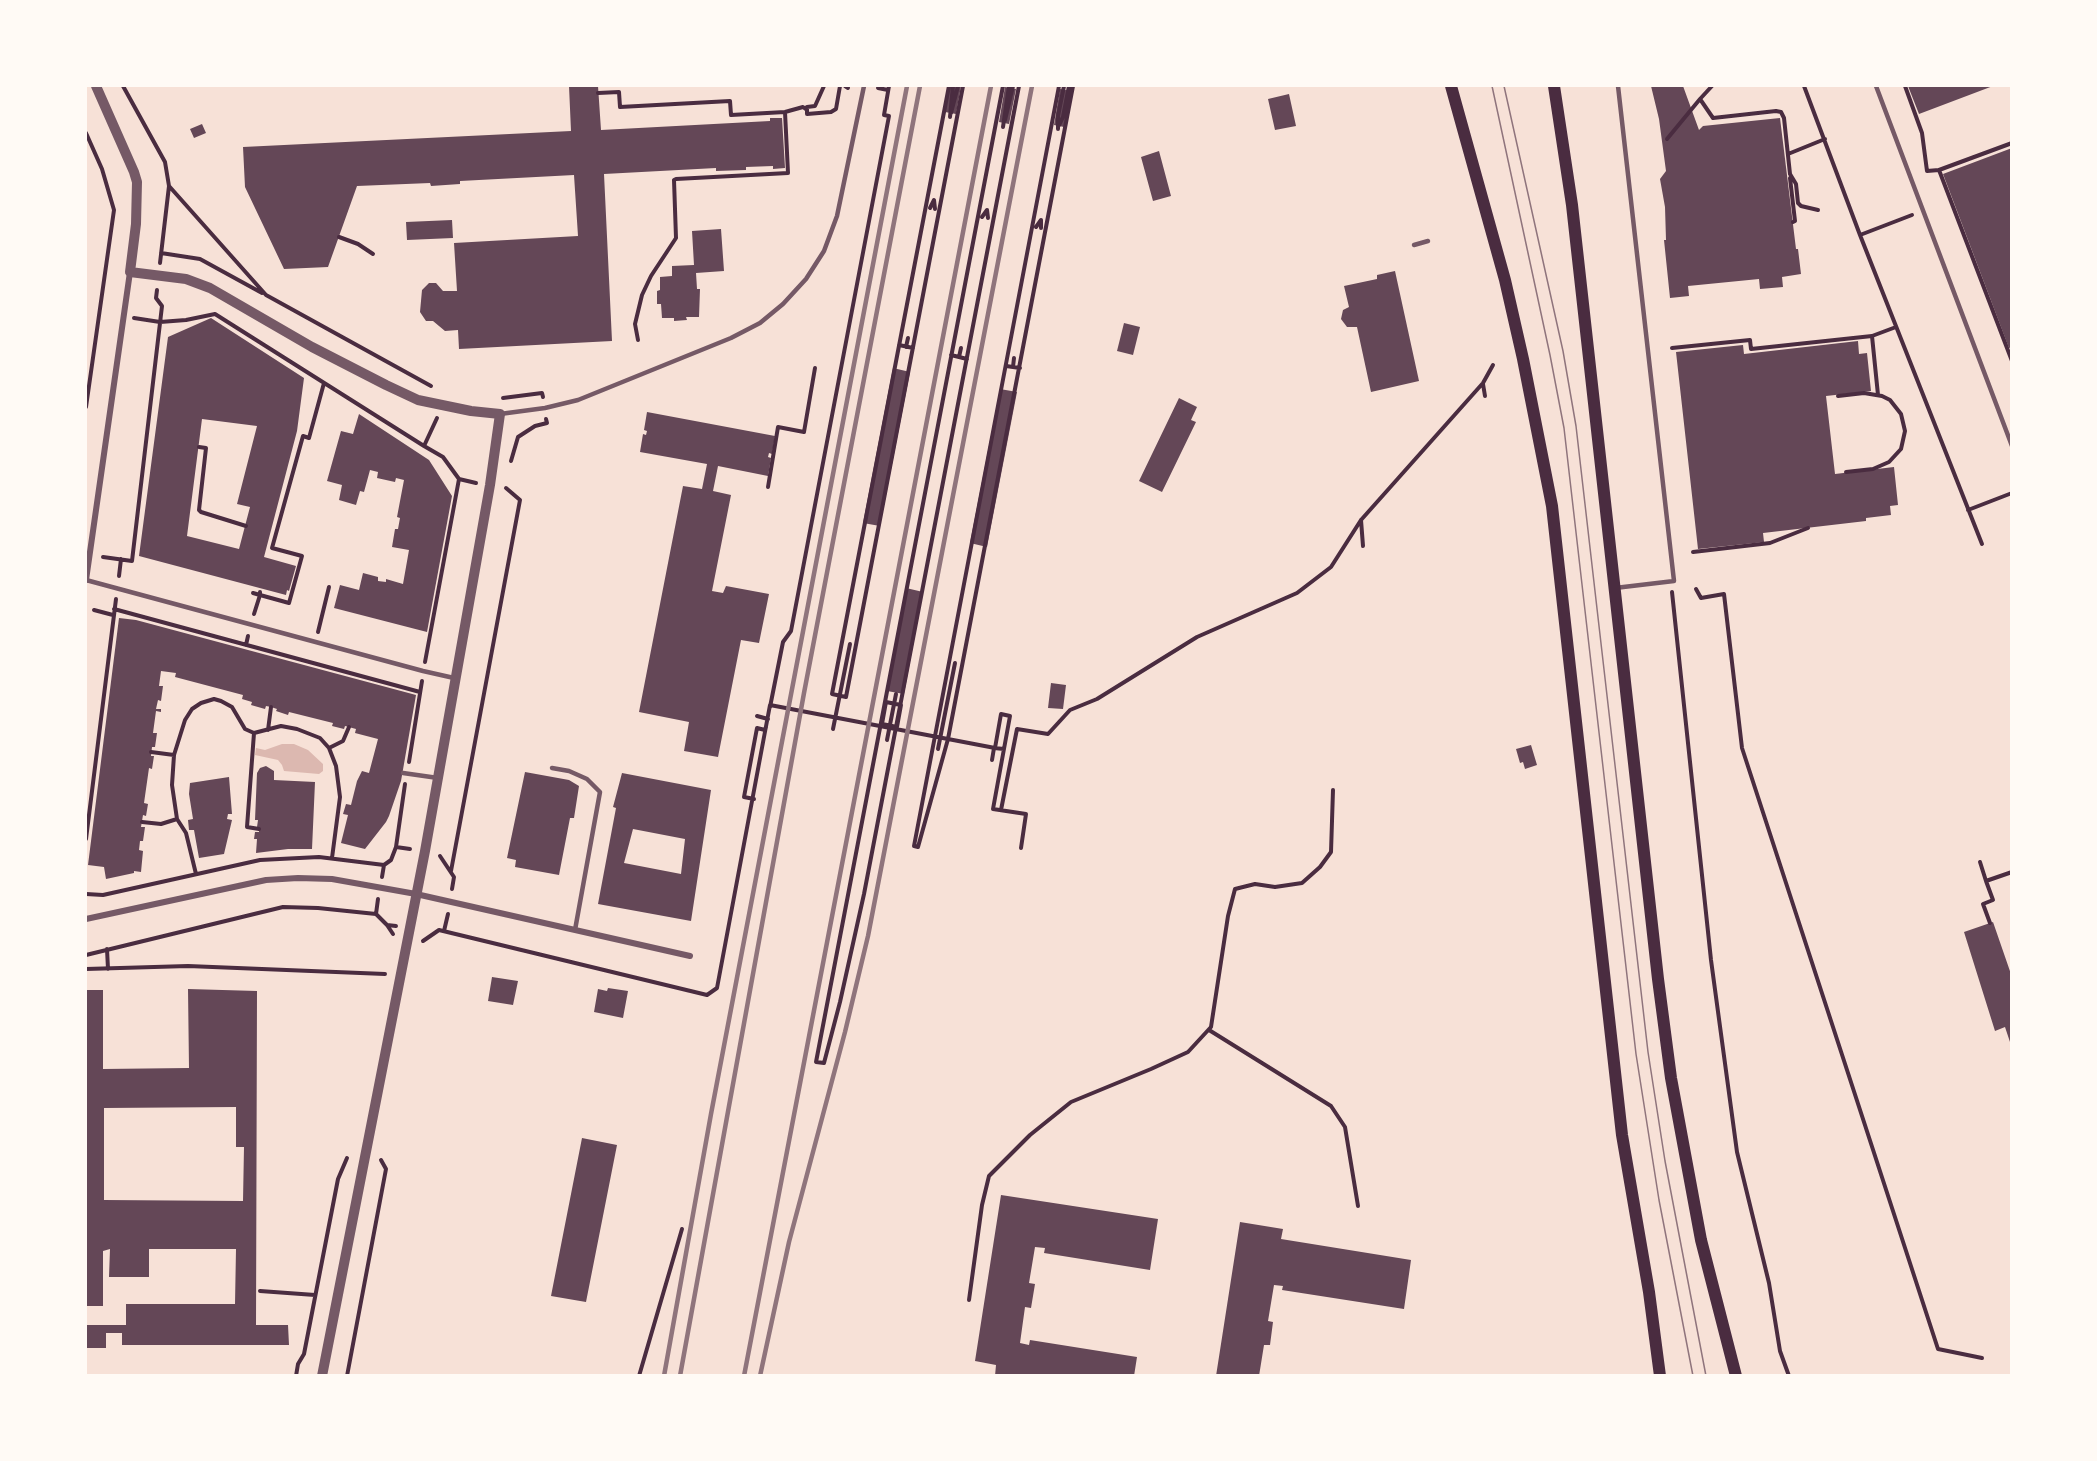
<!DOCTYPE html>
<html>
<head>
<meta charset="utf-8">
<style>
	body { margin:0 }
	#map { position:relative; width:2097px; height:1461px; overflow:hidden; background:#f7e1d7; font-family:Figtree,sans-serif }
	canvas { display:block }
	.frame { position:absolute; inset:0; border:87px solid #fffaf5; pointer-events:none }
</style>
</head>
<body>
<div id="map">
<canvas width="2097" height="1461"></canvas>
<div class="frame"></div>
</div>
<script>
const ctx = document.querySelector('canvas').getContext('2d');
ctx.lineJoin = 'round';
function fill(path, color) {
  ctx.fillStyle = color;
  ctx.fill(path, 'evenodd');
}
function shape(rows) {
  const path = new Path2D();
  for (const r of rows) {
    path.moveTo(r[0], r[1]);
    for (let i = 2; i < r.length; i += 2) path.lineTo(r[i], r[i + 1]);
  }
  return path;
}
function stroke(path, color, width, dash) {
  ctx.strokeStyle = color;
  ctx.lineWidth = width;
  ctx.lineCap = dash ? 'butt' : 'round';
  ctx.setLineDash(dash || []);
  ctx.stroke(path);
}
const water = shape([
	[282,744,294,744,308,750,323,764,323,771,319,774,284,771,282,765,278,760,255,755,256,748,265,750]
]);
const building = shape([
	[569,86,598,86,601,130,770,121,770,118,782,118,785,168,773,169,773,166,746,167,746,170,716,171,716,168,604,174,612,341,459,349,458,330,445,331,433,321,426,321,420,312,422,290,429,283,436,283,443,291,457,291,454,243,578,236,574,175,460,181,460,184,431,186,430,183,357,186,328,267,284,269,245,187,243,147,571,131],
	[950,86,961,86,956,114,945,112],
	[1651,86,1683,86,1699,130,1703,126,1780,118,1796,249,1798,249,1801,274,1782,277,1783,287,1760,289,1759,279,1688,286,1689,296,1670,298,1664,240,1666,240,1665,207,1660,179,1666,171,1659,119],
	[1908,86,1993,86,1919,114],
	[1005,87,1016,89,1009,124,999,122],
	[1060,89,1071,91,1064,127,1054,125],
	[1289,94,1296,126,1275,130,1268,99],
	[202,124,206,133,194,138,190,129],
	[2012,148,2012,347,2009,348,1943,174],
	[1159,151,1171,196,1153,201,1141,157],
	[452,220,453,238,407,240,406,222],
	[721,229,724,271,696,273,697,289,700,289,699,317,686,317,687,320,674,321,674,318,662,318,661,304,657,304,657,291,660,290,660,277,672,276,672,266,694,265,692,231],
	[1395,271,1419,381,1371,392,1357,327,1347,327,1341,319,1343,310,1349,307,1344,286,1377,279,1377,275],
	[211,318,304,378,297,431,264,557,296,566,289,591,287,590,286,595,139,556,168,337],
	[202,419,257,426,237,504,250,507,239,549,187,536],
	[1124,323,1140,327,1133,355,1117,351],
	[1858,341,1859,354,1867,353,1871,391,1826,396,1835,474,1894,467,1898,505,1890,506,1891,515,1866,518,1866,521,1763,533,1764,542,1698,549,1676,352,1743,345,1744,354],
	[893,368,910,372,880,526,863,523],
	[1000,389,1017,392,987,547,970,543],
	[1179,398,1197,407,1191,420,1196,422,1162,492,1139,481],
	[647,412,775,436,772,454,769,453,768,457,771,458,768,476,718,466,713,491,731,495,712,591,723,593,726,586,769,594,759,643,741,640,718,757,684,751,689,722,639,712,683,486,702,489,707,464,640,452,643,434,646,435,647,431,644,430],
	[359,414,429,460,452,496,427,632,334,608,340,585,359,590,363,573,378,577,378,581,386,582,386,579,403,584,409,550,392,547,395,529,398,529,400,518,397,517,404,480,396,478,395,482,377,478,378,472,370,470,364,492,360,491,356,505,339,500,342,485,327,481,341,431,353,434],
	[906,588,923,592,904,694,887,691],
	[119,618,136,620,416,695,401,781,389,816,386,822,365,849,341,843,348,815,343,814,346,804,351,805,357,781,362,771,369,773,378,739,355,733,356,729,345,726,344,729,332,726,333,723,289,712,288,715,276,711,277,709,271,707,266,706,265,709,251,705,252,702,242,699,243,695,175,677,176,673,161,671,159,686,163,686,161,701,158,700,156,709,161,709,161,712,156,711,153,733,157,733,155,747,152,747,151,756,154,756,152,769,149,768,144,803,148,804,146,816,143,815,141,827,145,827,143,841,140,841,139,850,143,851,141,872,134,871,134,873,106,879,104,867,88,865],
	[1051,683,1066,685,1063,709,1048,708],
	[1531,745,1537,765,1525,769,1523,762,1520,763,1516,749],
	[266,766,274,771,274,780,315,782,312,849,288,849,256,853,257,839,254,839,255,832,259,832,259,827,257,827,258,820,255,820,257,773,260,768],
	[525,772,569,780,579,786,574,818,570,818,559,875,515,867,516,860,507,858],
	[622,773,711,790,691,921,598,904,616,808,613,807],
	[633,829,685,839,681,874,624,863],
	[229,777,232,814,228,814,227,819,232,820,224,854,199,858,194,830,189,830,188,820,193,819,189,794,190,783],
	[1993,922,2012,977,2011,1045,2005,1027,1995,1031,1964,932],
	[492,977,518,981,513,1005,488,1001],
	[608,988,628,991,623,1018,594,1012,598,989,607,991],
	[188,989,257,991,256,1325,288,1325,289,1345,122,1345,122,1333,106,1333,106,1348,86,1348,86,1325,126,1325,126,1304,235,1304,236,1249,149,1249,149,1277,109,1277,110,1249,103,1251,103,1306,86,1306,86,990,103,990,103,1069,189,1068],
	[236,1107,236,1147,244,1147,243,1201,104,1200,104,1108],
	[582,1138,617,1145,586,1302,551,1296],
	[1001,1195,1158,1219,1150,1270,1044,1253,1045,1248,1035,1247,1029,1283,1035,1284,1031,1308,1025,1307,1020,1343,1029,1345,1030,1340,1137,1357,1134,1376,995,1376,996,1365,975,1361],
	[1240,1222,1283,1229,1281,1239,1411,1260,1404,1309,1282,1290,1283,1286,1274,1285,1268,1321,1273,1322,1270,1345,1264,1345,1259,1376,1216,1376]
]);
const path = shape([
	[123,86,165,162,169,186,160,263],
	[824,86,815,106,807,107,807,114,831,112,836,109,840,86],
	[845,86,848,88],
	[949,86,832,694,846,697,963,86],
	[1003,86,816,1062,824,1063,840,1002,864,894,1019,86],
	[1059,86,914,846,918,847,948,739,1073,86],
	[1804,86,1860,235,1982,544],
	[1905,86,1922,133,1927,171,1939,170,2012,361],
	[878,88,888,90],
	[598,93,619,92,620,107,730,101,731,115,785,112,803,107,807,110],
	[1700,99,1712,86],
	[951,113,958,86],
	[950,117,953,86],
	[1005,120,1013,86],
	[1059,125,1063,117,1069,86],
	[1003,127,1009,86],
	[1058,129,1058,116,1064,86],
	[86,133,102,169,114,210,86,407],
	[1667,139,1700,99,1713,118,1776,111,1781,112,1784,118,1790,174,1796,184,1798,203,1801,206,1818,210],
	[1788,154,1825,139],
	[1939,170,2012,143],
	[1790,178,1795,221,1793,222],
	[169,186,266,295,431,386],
	[930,208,934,200,935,209],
	[982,217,987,210,988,218],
	[1036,227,1041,220,1041,228],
	[1860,235,1912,215],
	[339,237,358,244,373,254],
	[161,253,200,259,262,293],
	[134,318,160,322,186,320,215,314,424,446],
	[1872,336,1878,395],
	[638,340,635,324,642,295,651,276,676,238,674,180,676,179,788,173,785,112],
	[899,345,913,348],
	[906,347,908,338],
	[1672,348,1750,340,1751,349,1872,336,1896,327],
	[951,355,967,359],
	[959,357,961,348],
	[1006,366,1020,368],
	[1013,367,1014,358],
	[1483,384,1485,396],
	[1838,396,1864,393,1882,396,1890,400,1901,414,1905,431,1901,449,1889,462,1873,469,1846,472],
	[503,398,542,393,543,397],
	[437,418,424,446,443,457,459,479,476,483],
	[199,447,206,448,199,510,201,512,246,526],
	[511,461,518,437,535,426,547,423,546,419],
	[768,487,778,427,804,432,815,368],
	[1968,510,2012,493],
	[1361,520,1363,546],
	[1693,552,1770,543,1808,528],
	[103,557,132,561,162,306,156,298,157,290],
	[119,576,121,559],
	[1696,589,1701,598,1724,594,1742,748,1938,1349,1982,1358],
	[1672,592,1711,960,1737,1152,1769,1283,1780,1351,1789,1376],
	[253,593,260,595,260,592],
	[114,609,420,692],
	[94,610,113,615],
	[254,614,260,595,289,603,302,556,272,548,303,436,309,438,324,383],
	[318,632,329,587],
	[246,645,248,636],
	[425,662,459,479],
	[886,702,901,705,897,727,882,724,886,702],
	[770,707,783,642,791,631,889,116,884,115,889,86],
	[757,716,768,719],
	[833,729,850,644],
	[268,730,271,707],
	[254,733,247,827,259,829],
	[887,740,896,694],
	[329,748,343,741,349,727],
	[938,749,955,663],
	[151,752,174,755],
	[992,760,994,748,1004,749],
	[409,762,422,681],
	[754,799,744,797,757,728,765,730,766,727],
	[1001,810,1017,729,1048,734,1070,710,1097,699,1197,637,1297,593,1331,567,1361,520,1483,383,1493,365],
	[142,822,161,824,177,819],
	[86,839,116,599],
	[396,847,410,849],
	[440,856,454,877,452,889],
	[1980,862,1986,881,2012,872],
	[451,871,520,500,506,488],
	[196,874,186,833,177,819,172,785,174,755,185,720,192,709,201,703,214,699,221,701,232,707,245,729,254,733,281,726,297,729,320,738,329,748,336,766,340,797,332,858],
	[382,877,384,865,391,860,396,847,405,784],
	[1986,881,1993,900,1983,904,1990,923],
	[86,894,103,895,260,860,319,857,384,865],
	[376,914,378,899],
	[387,925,393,934],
	[444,931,448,914],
	[423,941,439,930,707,995,717,988,770,705,995,748,1001,714,1010,716,993,809,1026,814,1021,848],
	[107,949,108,969],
	[86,955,283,907,318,908,376,914,387,925,396,926],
	[86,969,188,966,385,974],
	[1209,1030,1331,1106,1345,1127,1358,1206],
	[260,1291,315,1295],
	[969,1300,982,1205,989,1176,1030,1135,1071,1102,1151,1069,1188,1052,1211,1027,1228,916,1235,889,1255,884,1275,887,1302,883,1320,867,1331,852,1333,790],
	[296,1376,298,1364,304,1354,338,1179,347,1158],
	[347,1376,386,1169,381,1160],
	[639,1376,682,1229]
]);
const service = shape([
	[1876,86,2012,446],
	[1414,245,1428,241],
	[500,414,545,408,578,400,731,338,760,323,783,304,806,279,824,251,837,216,864,86],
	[86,580,423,671,454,678],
	[1615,588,1674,581,1618,86],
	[552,768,569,771,587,779,600,792,575,930],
	[403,773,438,778]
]);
const minor = shape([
	[86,580,130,272],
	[86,919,266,880,298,878,332,879,416,894,690,956]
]);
const tertiary = shape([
	[96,86,134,172,137,182,136,224,130,272,186,279,210,288,312,347,386,385,418,400,471,411,500,414,490,485,425,851,322,1376]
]);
const secondary = shape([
	[1451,86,1505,280,1523,359,1552,506,1622,1135,1649,1292,1660,1376],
	[1554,86,1572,205,1658,979,1671,1078,1701,1240,1736,1376]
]);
const tram = shape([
	[1492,86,1550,355,1564,428,1636,1054,1659,1200,1693,1376],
	[1504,86,1563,351,1576,426,1648,1052,1665,1161,1706,1376]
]);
const rail = shape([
	[664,1376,711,1114,907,86],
	[680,1376,804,693,920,86],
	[744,1376,991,86],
	[760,1376,789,1242,845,1032,868,936,1032,86]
]);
fill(water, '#dcb8b0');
fill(building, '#644757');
stroke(path, '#4a2c40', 4);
stroke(service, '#755966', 4.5);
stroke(minor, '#755966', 6);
stroke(tertiary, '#755966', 10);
stroke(secondary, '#4a2c40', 12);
stroke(tram, '#8f747c', 1.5);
stroke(rail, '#8f747c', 4.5);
</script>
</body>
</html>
